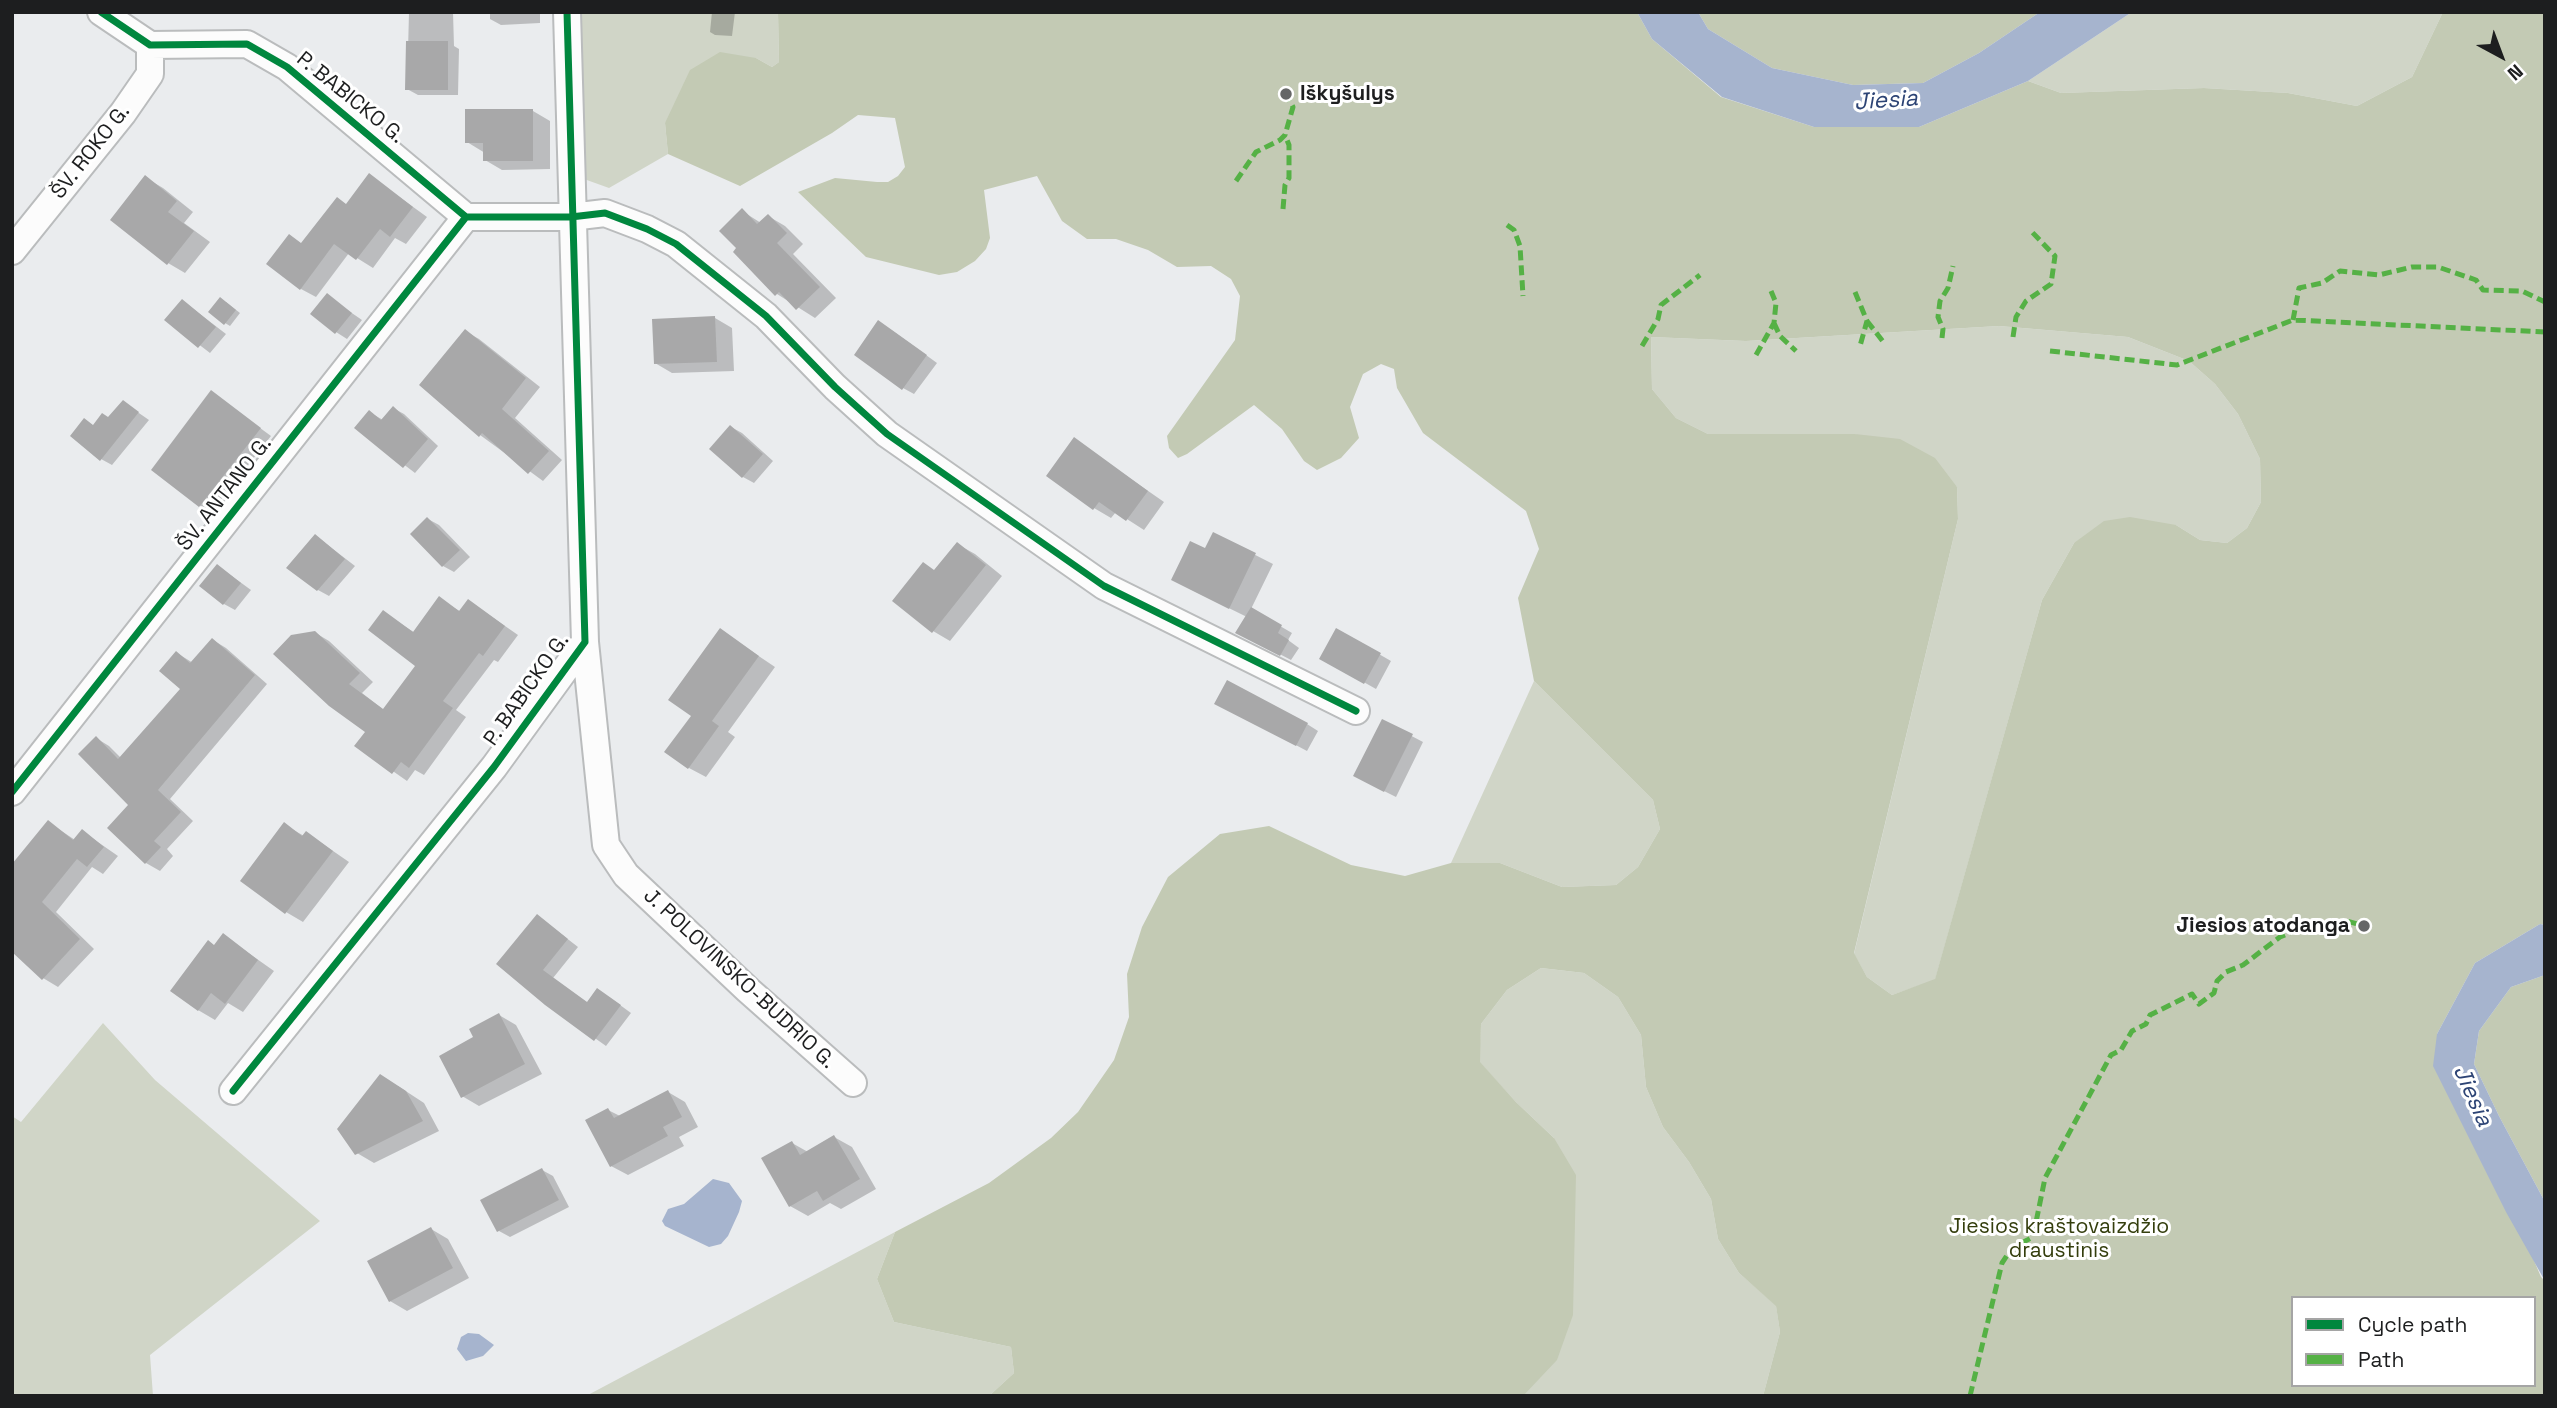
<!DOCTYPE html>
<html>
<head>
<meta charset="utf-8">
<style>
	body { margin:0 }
	#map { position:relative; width:2557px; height:1408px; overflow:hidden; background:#eaecee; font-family:"Space Grotesk",sans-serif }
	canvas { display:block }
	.frame { position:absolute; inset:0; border:14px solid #1d1e1f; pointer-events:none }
	.legend { position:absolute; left:2291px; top:1296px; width:245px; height:91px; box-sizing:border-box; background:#fff; border:2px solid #a5a5a5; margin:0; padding:9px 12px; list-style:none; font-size:21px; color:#1d1e1f }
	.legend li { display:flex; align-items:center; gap:14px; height:35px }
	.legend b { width:35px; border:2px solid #a5a5a5 }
	.north { position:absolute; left:2466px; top:21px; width:70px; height:70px; -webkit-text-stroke:5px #fff; paint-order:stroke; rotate:139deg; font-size:19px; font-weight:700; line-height:28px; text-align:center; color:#1d1e1f }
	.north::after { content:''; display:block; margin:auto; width:24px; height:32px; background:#1d1e1f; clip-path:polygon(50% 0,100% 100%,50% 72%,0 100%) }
</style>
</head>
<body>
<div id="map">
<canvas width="2557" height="1408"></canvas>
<div class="frame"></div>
<ul class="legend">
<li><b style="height:9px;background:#00873e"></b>Cycle path</li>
<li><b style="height:9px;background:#55b145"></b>Path</li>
</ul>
<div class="north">N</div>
</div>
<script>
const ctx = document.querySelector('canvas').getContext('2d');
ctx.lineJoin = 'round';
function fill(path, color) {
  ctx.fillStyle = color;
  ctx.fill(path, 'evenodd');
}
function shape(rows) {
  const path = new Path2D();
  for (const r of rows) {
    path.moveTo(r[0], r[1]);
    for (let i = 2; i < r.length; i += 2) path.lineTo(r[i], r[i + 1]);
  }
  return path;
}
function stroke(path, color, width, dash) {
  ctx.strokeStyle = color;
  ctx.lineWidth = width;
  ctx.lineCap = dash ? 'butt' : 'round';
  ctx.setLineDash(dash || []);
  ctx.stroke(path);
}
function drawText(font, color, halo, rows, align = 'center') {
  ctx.font = font + ' "Space Grotesk",sans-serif';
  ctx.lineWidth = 6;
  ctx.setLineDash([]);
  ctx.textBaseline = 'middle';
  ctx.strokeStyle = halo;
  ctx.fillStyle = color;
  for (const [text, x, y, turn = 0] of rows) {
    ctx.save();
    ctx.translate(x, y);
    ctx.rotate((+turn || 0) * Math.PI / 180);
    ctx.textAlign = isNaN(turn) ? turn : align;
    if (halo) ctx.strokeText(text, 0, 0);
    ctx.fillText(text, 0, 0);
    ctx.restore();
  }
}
const green = shape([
	[581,12,778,12,779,62,772,67,756,58,665,123,668,154,609,188,584,179],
	[2132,12,2443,12,2412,77,2357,106,2288,93,2204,88,2061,93,2028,81],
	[1999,326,2128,337,2189,361,2215,384,2238,414,2260,459,2261,502,2247,528,2227,543,2200,540,2176,525,2074,543,2042,600,1935,980,1892,995,1867,977,1854,954,1958,519,1957,487,1855,434,1708,434,1676,418,1652,389,1651,337,1746,341],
	[1534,681,1653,800,1660,829,1638,867,1616,885,1562,887,1500,863,1451,863],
	[1541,968,1584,973,1618,997,1641,1035,1646,1087,1663,1127,1689,1162,1711,1199,1718,1239,1739,1273,1776,1305,1780,1332,1763,1396,1523,1396,1554,1138,1516,1102,1479,1062,1481,1024,1507,990],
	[103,1023,155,1080,320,1221,150,1355,153,1396,12,1396,12,1116,21,1122],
	[895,1232,877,1279,894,1322,1011,1347,1014,1373,989,1396,586,1396]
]);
const forest = shape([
	[778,12,1637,12,1652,39,1721,97,1814,127,1919,127,2028,81,2061,93,2204,88,2288,93,2357,106,2412,77,2443,12,2545,12,2545,925,2540,924,2475,963,2437,1034,2541,1277,2545,1281,2545,1396,1763,1396,1780,1332,1776,1306,1739,1273,1718,1239,1711,1199,1689,1162,1663,1127,1646,1087,1641,1035,1618,997,1584,973,1541,968,1507,990,1481,1024,1480,1062,1516,1102,1554,1138,1576,1175,1573,1315,1557,1360,1523,1396,1131,1396,1128,1394,989,1396,1014,1373,1011,1347,894,1322,877,1279,895,1232,989,1183,1051,1138,1078,1112,1114,1060,1129,1017,1127,974,1142,927,1168,877,1220,834,1269,826,1351,865,1405,876,1451,863,1500,863,1562,887,1616,885,1638,867,1660,829,1653,800,1534,681,1518,598,1539,549,1526,511,1423,433,1397,388,1394,369,1381,364,1363,374,1350,407,1359,438,1341,458,1317,470,1304,461,1282,429,1254,405,1187,454,1178,458,1169,448,1167,436,1235,340,1240,296,1231,279,1211,266,1177,267,1148,250,1116,239,1087,239,1062,221,1037,176,984,190,990,238,986,249,975,261,957,272,939,275,866,257,798,192,835,178,877,182,888,182,898,176,905,167,895,118,858,115,832,133,740,186,668,154,665,123,690,70,720,52,756,58,772,67,779,62],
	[1999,326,2128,337,2189,361,2215,384,2238,414,2260,459,2261,502,2247,528,2227,543,2200,540,2176,525,2130,517,2104,521,2074,543,2042,600,1935,979,1892,995,1867,977,1854,953,1958,519,1957,487,1935,458,1900,439,1855,434,1708,434,1676,418,1652,389,1651,337,1746,341],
	[2293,1298,2534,1298,2534,1385,2293,1385],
	[1698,12,2040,12,1979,53,1923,83,1853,85,1772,68,1708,29],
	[2545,975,2545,1202,2499,1116,2474,1064,2479,1031,2511,987]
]);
const water = shape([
	[1637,12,1698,12,1708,29,1772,68,1853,85,1923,83,1979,53,2040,12,2132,12,2028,81,1919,127,1814,127,1722,97,1652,39],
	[2540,924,2545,925,2545,975,2511,987,2479,1031,2474,1064,2499,1116,2545,1202,2545,1281,2506,1212,2433,1066,2437,1034,2475,963],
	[713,1179,729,1183,742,1201,739,1212,728,1236,721,1244,709,1247,665,1226,662,1221,668,1209,684,1204],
	[468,1333,479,1334,494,1345,483,1356,466,1361,457,1349,461,1337]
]);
const shadow = shape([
	[409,12,453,12,454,46,459,49,458,95,418,95,407,89],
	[490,12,540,12,540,23,501,25,490,19],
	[712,12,735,12,732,36,715,35,710,32],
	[533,111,550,121,550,169,502,170,485,160,485,153,467,142],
	[369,175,427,217,406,244,395,238,373,268,349,253,316,297,301,289,303,244,347,205],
	[146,178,163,188,193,212,184,223,210,242,185,273,168,263],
	[742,211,761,223,768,216,785,226,803,244,793,254,836,298,815,318,777,294,739,248],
	[327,296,362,320,347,339,336,332],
	[183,301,226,334,210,353,167,320],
	[226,302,240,313,230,326,225,323],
	[715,318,732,328,734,371,672,373,655,363],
	[890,329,937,363,914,394,903,388],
	[465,331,479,339,540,387,515,418,562,460,543,481,480,435],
	[211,392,271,436,211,512,200,506],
	[123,402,149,420,112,465,101,459,94,426,109,419],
	[393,408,404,414,438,446,415,473,356,428,369,412,383,420],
	[731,427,742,433,773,461,754,483,743,477],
	[1075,440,1164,502,1144,530,1116,512,1111,518,1094,508],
	[428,519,439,525,470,557,454,572,443,566],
	[1214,534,1273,564,1251,609,1292,633,1288,640,1299,648,1291,660,1249,638,1247,617,1190,589],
	[316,536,355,566,329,596,318,590],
	[957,544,975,554,1002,576,950,641,933,631,936,571],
	[218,566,251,590,235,610,224,604],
	[440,599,461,612,469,601,518,635,498,662,494,660,456,710,466,717,424,775,415,770,407,781,357,746,367,731,314,632,329,641,373,682,362,693,384,710,418,666,383,612,415,633],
	[720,630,775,667,728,732,735,737,706,777,689,768,693,715],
	[1337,630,1391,661,1376,689,1321,658],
	[213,640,226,648,267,684,170,799,193,821,167,849,173,856,160,871,146,863,109,828,131,805,96,738,109,746,121,758,182,688,177,653,193,663],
	[1228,709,1307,724,1318,731,1307,751],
	[1383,721,1423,742,1396,797,1366,782],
	[48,822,75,840,82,831,118,856,103,874,92,867,56,912,94,949,58,987,43,978,12,949],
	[285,825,304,836,307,833,349,862,303,922,286,912],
	[538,916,578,947,553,978,588,1003,609,997,631,1013,606,1046,547,1004,499,964],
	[223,935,274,971,243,1012,228,1003,215,1020,198,1010,215,946],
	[499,1015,516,1025,542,1074,479,1106,462,1096],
	[398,1086,424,1103,439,1131,374,1163,357,1153],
	[668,1092,685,1102,698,1127,679,1137,684,1146,628,1175,611,1166,608,1110,620,1116],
	[834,1137,852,1147,876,1189,841,1209,830,1203,808,1216,790,1206,792,1143,808,1152],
	[542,1170,553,1176,569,1207,510,1237,499,1231],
	[431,1229,448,1239,469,1278,407,1311,390,1301]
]);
const building = shape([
	[406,41,448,41,448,90,405,90],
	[465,109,533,109,533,161,483,161,483,143,465,143],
	[369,173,413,207,390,237,380,229,356,260,334,244,300,290,266,264,289,234,301,243,337,197,346,204],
	[145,175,177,201,168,212,194,231,167,265,110,220],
	[742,208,757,224,768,214,787,233,777,243,820,287,796,310,779,292,775,296,733,252,736,248,719,231],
	[327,293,352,313,335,334,310,314],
	[220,297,236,310,224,325,208,312],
	[182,299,216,327,198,348,164,320],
	[715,316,717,362,654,364,652,319],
	[878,320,927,355,902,390,854,355],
	[465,329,526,378,502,409,549,451,528,474,482,433,479,437,419,385],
	[211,390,261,428,199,507,151,470],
	[123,400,139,412,100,461,70,436,84,418,93,425,102,413,108,417],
	[393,406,428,439,403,468,354,428,369,410,381,420],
	[730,425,763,454,742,478,709,449],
	[1074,437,1148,491,1126,521,1099,502,1093,510,1046,476],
	[427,517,460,550,442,567,410,534],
	[1213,532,1256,553,1229,609,1171,580,1190,541,1205,548],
	[315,534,345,559,317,591,286,568],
	[957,542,986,565,932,633,892,601,923,562,934,570],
	[217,564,241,583,223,605,199,586],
	[439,596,459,611,468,599,505,626,483,656,479,653,443,701,453,708,409,768,401,762,392,774,354,746,365,732,329,706,273,654,291,635,315,631,360,673,349,684,383,709,415,666,368,630,383,610,413,632],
	[1251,607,1282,625,1278,633,1289,640,1280,656,1235,633],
	[720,628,759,656,712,721,719,726,688,769,664,752,691,716,668,700],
	[1336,628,1381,653,1364,684,1319,659],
	[212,638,255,675,158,790,181,812,154,841,161,847,145,864,107,828,128,805,78,754,96,736,118,759,180,689,159,671,176,651,190,663],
	[1227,680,1308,723,1296,746,1214,704],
	[1382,719,1413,734,1384,792,1353,776],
	[48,820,73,840,82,829,104,847,87,867,77,859,42,902,80,939,42,980,12,952,12,864],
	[284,822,302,836,306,831,333,851,285,914,240,881],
	[537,914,568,939,543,970,587,1002,597,988,621,1005,594,1041,545,1005,496,964],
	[223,933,258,960,225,1004,211,993,198,1011,170,991,208,940,214,945],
	[499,1013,525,1064,461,1098,439,1056,473,1037,469,1029],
	[380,1074,406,1091,423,1121,355,1155,337,1129],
	[668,1090,682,1117,663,1127,668,1136,610,1167,585,1120,608,1108,614,1118],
	[834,1135,860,1179,823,1201,817,1191,789,1207,761,1158,792,1141,800,1155],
	[542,1168,559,1200,497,1232,480,1200],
	[431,1227,453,1268,389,1302,367,1261]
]);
const minor = shape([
	[101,12,150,45,247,44,287,67,466,217,571,217,605,213,647,229,676,244,766,316,835,387,887,434,1104,586,1356,711],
	[12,251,123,113,150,74,150,45],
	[585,642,606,845,626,875,748,990,853,1083],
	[12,792,466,217],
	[233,1091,494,767,585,642,567,12]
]);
const quiet = shape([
	[1236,181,1256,152,1280,140,1285,135,1293,107,1286,94],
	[1283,209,1285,185,1289,178,1289,145,1285,135],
	[1507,225,1514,230,1520,246,1523,296],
	[1855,292,1867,321,1860,346],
	[2293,320,2299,288,2322,283,2340,271,2379,275,2412,267,2438,267,2476,280,2483,290,2522,291,2545,302],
	[1867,321,1885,344],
	[1774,323,1780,336,1796,351],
	[2013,337,2016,317,2026,301,2051,284,2055,256,2032,232],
	[1942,338,1943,329,1938,317,1940,301,1948,288,1953,266],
	[1642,346,1658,319,1661,305,1700,275],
	[2050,351,2177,365,2293,320,2545,332],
	[1756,355,1774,323,1776,303,1771,291],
	[1970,1396,2002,1263,2012,1248,2033,1237,2045,1178,2111,1055,2121,1050,2132,1031,2146,1024,2150,1015,2192,994,2199,1004,2214,993,2217,981,2226,972,2243,965,2280,937,2297,930,2347,921,2364,926]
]);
const cycleway = shape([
	[101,12,150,45,247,44,287,67,466,217,571,217,605,213,647,229,676,244,766,316,835,387,887,434,1104,586,1356,711],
	[12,792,466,217],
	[233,1091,494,767,585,642,567,12]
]);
const markers = [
	[1286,94,7,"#656667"],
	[2364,926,7,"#656667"]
];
const poiNames = [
	["Iškyšulys",1300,94],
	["Jiesios atodanga",2350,926,"right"]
];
const streetNames = [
	["P. BABICKO G.",350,98,39],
	["ŠV. ROKO G.",91,152,-52],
	["ŠV. ANTANO G.",225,494,-52],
	["P. BABICKO G.",527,690,-55],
	["J. POLOVINSKO-BUDRIO G.",739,979,43]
];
const parkNames = [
	["Jiesios kraštovaizdžio",2059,1227],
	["draustinis",2059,1251]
];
const waterNames = [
	["Jiesia",1886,101,-4],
	["Jiesia",2472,1096,66]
];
fill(green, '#d0d5c7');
fill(forest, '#c3cab4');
fill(water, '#a6b4ce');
fill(shadow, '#0003');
fill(building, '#a8a8a9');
stroke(minor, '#babcbd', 30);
stroke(minor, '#fcfcfc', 26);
stroke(quiet, '#55b145', 5, [10, 5]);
stroke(cycleway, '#00873e', 7);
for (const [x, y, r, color] of markers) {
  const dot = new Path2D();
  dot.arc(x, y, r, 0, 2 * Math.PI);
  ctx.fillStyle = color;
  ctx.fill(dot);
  stroke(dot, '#fff', 2.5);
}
drawText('bold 21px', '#1d1e1f', '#fff', poiNames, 'left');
drawText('21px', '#1d1e1f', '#fff', streetNames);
drawText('21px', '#343e0d', '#fff', parkNames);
drawText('italic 23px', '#2d4475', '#fff', waterNames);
</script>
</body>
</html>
